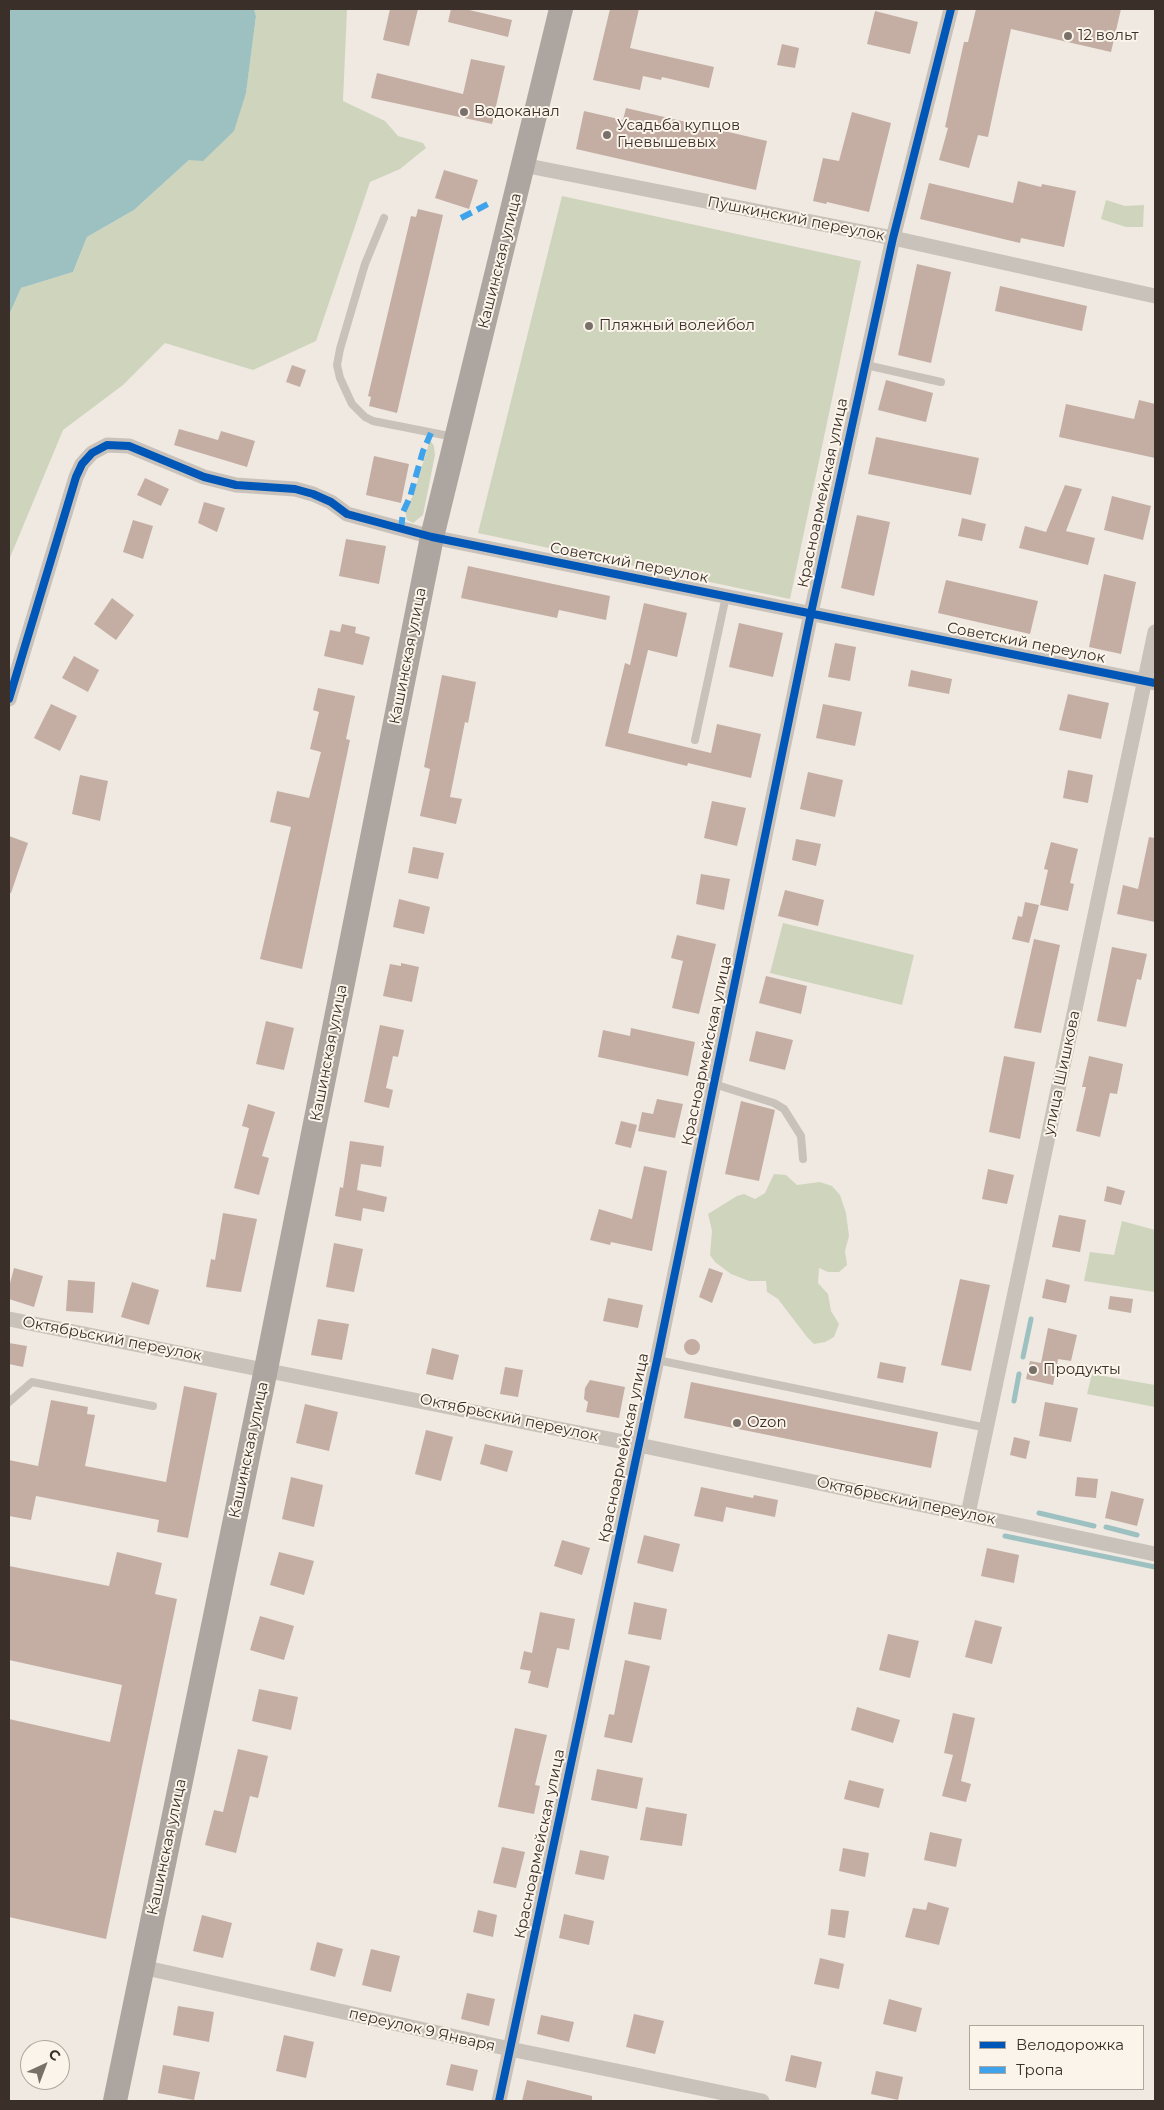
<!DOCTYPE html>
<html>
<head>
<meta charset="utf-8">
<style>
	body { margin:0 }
	#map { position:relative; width:1164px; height:2110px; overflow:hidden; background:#efe9e2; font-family:Montserrat,sans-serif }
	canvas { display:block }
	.frame { position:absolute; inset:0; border:10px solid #3a2f29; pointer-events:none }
	.legend { position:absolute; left:969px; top:2025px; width:175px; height:65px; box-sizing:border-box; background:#fbf4ea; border:1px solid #aea59d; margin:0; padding:6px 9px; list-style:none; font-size:15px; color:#3a2f29 }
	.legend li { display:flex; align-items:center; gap:10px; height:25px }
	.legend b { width:25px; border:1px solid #aea59d }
	.north { position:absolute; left:20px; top:2040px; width:50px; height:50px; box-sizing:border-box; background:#fbf4ea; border:1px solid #aea59d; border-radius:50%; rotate:43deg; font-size:14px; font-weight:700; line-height:20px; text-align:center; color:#3a2f29 }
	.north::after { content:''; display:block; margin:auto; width:18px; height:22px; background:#79706a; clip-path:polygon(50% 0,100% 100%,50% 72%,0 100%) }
</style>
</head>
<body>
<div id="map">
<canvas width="1164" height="2110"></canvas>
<div class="frame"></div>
<ul class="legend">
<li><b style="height:6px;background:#0057b8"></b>Велодорожка</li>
<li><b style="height:6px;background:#3fa3eb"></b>Тропа</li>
</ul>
<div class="north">С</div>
</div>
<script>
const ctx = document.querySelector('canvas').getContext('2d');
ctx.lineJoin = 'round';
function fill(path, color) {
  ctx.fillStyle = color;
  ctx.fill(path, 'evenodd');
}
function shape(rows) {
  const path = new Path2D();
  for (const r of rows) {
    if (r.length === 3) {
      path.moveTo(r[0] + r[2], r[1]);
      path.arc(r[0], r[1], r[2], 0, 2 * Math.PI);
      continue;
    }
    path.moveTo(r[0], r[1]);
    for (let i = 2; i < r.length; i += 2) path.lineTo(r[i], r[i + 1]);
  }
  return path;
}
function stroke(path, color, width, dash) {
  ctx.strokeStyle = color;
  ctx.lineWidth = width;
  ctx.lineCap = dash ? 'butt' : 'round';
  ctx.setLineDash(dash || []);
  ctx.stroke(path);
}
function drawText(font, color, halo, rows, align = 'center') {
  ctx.font = font + ' Montserrat,sans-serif';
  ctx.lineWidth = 4;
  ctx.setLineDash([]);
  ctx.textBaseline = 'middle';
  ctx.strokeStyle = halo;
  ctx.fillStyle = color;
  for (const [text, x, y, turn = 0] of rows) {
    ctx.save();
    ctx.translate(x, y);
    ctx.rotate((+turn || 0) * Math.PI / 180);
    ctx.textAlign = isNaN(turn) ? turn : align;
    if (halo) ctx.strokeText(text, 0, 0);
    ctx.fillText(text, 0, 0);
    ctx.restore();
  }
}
const green = shape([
	[254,9,347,9,343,101,385,121,398,136,423,143,426,148,400,169,370,182,316,341,253,370,165,343,123,385,63,430,9,560,9,315,21,288,73,272,87,237,134,210,189,160,233,131,246,92,256,16],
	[562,196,861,261,790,599,478,533],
	[1106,200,1125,206,1144,205,1143,227,1126,227,1101,219],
	[430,440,434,446,435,455,423,515,413,523,407,520,405,509,413,496],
	[783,923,914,955,902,1005,770,973],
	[774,1174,786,1175,797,1185,820,1182,832,1186,840,1195,846,1213,849,1236,845,1251,847,1265,839,1272,828,1272,819,1268,818,1283,828,1294,831,1311,839,1324,834,1337,825,1342,814,1344,807,1337,778,1299,767,1292,766,1281,749,1281,731,1274,715,1262,710,1255,712,1231,708,1214,737,1196,744,1194,755,1199,765,1193],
	[1122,1221,1155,1230,1155,1292,1084,1281,1090,1252,1114,1255],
	[1092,1374,1155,1385,1155,1407,1087,1394]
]);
const water = shape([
	[9,9,254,9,256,16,246,93,234,131,203,161,189,160,134,210,87,237,73,272,21,288,9,315]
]);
const stream = shape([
	[1023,1357,1031,1319],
	[1014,1401,1019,1374],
	[1039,1513,1094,1526],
	[1106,1527,1137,1535],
	[1005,1536,1155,1567]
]);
const building = shape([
	[390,9,418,9,409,46,383,40],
	[451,9,465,9,512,20,508,37,448,22],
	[610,9,639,9,630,48,714,67,709,88,662,77,661,80,643,76,640,90,593,80],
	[976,9,1121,9,1111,52,1011,29,988,137,978,135,969,168,939,160,948,128,945,127,964,42,968,42],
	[875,11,918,22,910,54,867,44],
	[782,44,799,48,795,68,777,65],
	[471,59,505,66,492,124,371,98,377,73,463,94],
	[626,108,767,141,756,190,576,149,584,111,623,120],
	[852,112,891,123,869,212,827,202,826,204,813,201,823,158,839,161],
	[444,170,478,180,469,209,435,198],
	[1018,181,1041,187,1042,184,1076,191,1064,247,1021,238,1020,243,920,219,929,183,1013,203],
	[418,209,443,215,397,413,369,406,371,397,368,396,411,216,416,217],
	[917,264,951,272,931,363,898,355],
	[1000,286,1087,306,1082,331,995,311],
	[292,365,306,370,300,387,286,382],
	[886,380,933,393,926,422,878,410],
	[1139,400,1155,404,1155,458,1059,437,1066,404,1134,419],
	[179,429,218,440,221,431,255,441,247,467,174,445],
	[876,437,979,458,971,495,868,474],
	[374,456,409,464,401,503,366,495],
	[145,478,169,489,161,506,137,495],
	[1065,485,1082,489,1066,531,1095,538,1088,565,1019,548,1025,526,1046,532],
	[1112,496,1151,506,1143,540,1104,530],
	[204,502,225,508,217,532,198,523],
	[857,515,890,522,874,596,841,588],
	[962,518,986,524,982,541,958,536],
	[133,520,153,526,143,559,123,552],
	[346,539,386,546,379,584,339,576],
	[468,566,610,596,606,620,559,610,557,618,461,598],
	[1104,574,1136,582,1121,654,1089,647],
	[946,580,1038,601,1030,634,938,613],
	[112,598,134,615,116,640,94,624],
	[644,603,687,613,677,657,648,650,628,733,711,753,717,724,761,734,751,778,688,763,687,766,605,746,625,663,630,665],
	[739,623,783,633,773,677,729,667],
	[342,624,356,627,355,633,370,637,363,665,324,656,330,630,340,632],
	[835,643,856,647,850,681,828,677],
	[74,656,99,670,88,692,62,678],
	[911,670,952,679,949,694,908,686],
	[442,675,476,682,468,723,465,722,450,797,462,799,456,824,420,816,430,769,424,767],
	[318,688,355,696,346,739,350,740,302,969,260,959,291,827,270,822,277,791,309,798,321,752,310,749,319,712,313,710],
	[1068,694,1109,703,1101,739,1059,730],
	[51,704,77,716,60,751,34,738],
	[823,704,862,712,855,746,816,738],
	[1068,770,1093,775,1088,803,1063,798],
	[808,772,843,780,835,817,800,809],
	[80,775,108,781,100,821,72,814],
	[712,801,746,808,737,846,704,838],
	[9,836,28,843,11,893,9,893],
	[1149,837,1155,838,1155,922,1117,914,1123,885,1138,889],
	[796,839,821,844,816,866,792,860],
	[1051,842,1078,849,1070,883,1074,884,1068,911,1040,905,1048,870,1044,869],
	[413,847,444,853,438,879,408,873],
	[701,874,730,879,724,910,696,904],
	[785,890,824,900,818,926,778,916],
	[399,899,430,907,424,934,393,927],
	[1025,902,1039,905,1029,943,1012,939,1018,916,1022,917],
	[677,935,716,944,699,1014,672,1008,683,961,671,958],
	[1034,939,1060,945,1041,1033,1014,1028],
	[1112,947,1147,954,1141,980,1137,979,1126,1027,1097,1021],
	[401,963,419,967,412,1002,383,996,390,964,401,966],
	[766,976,807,986,801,1014,759,1003],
	[266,1021,294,1028,284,1070,256,1064],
	[380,1025,404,1030,398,1057,393,1056,386,1088,393,1090,389,1108,364,1102],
	[631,1028,695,1042,688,1076,598,1057,603,1030,630,1036],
	[756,1031,793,1040,785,1070,749,1061],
	[1004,1056,1035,1062,1020,1139,989,1132],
	[1089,1056,1123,1064,1117,1094,1110,1093,1100,1137,1076,1131,1086,1087,1082,1087],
	[657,1099,683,1104,675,1138,638,1131,642,1112,653,1114],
	[741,1101,775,1110,759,1181,725,1174],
	[248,1104,275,1112,262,1156,269,1158,259,1195,234,1188,249,1128,242,1126],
	[621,1121,637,1125,631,1148,615,1144],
	[350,1141,384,1146,381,1167,361,1164,357,1190,387,1197,384,1212,363,1208,361,1221,335,1216,340,1187,343,1188],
	[644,1166,667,1171,652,1251,611,1242,610,1245,590,1240,599,1209,632,1219],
	[988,1169,1014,1175,1007,1204,982,1199],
	[1107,1186,1125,1191,1121,1205,1104,1201],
	[223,1213,257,1219,241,1292,206,1287,211,1259,215,1260],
	[1059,1215,1086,1220,1080,1252,1052,1247],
	[334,1243,363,1249,354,1292,326,1287],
	[14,1268,43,1276,34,1307,9,1299,9,1287],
	[709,1268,723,1273,712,1303,699,1297],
	[960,1279,990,1285,971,1371,941,1365],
	[1046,1279,1070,1285,1066,1303,1042,1298],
	[68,1280,95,1282,93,1313,66,1311],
	[132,1282,159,1290,149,1325,121,1317],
	[1110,1296,1133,1299,1131,1313,1108,1309],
	[608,1298,643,1305,638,1328,603,1321],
	[318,1319,349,1324,342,1360,311,1355],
	[1048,1328,1077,1335,1071,1361,1058,1359,1053,1385,1026,1379,1030,1361,1041,1363],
	[692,1347,8],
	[9,1343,27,1346,23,1367,9,1364],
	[432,1348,459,1355,453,1380,426,1374],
	[880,1362,906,1367,903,1383,877,1378],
	[505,1367,523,1370,518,1397,500,1394],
	[590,1380,625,1387,619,1418,586,1412,588,1402,584,1399,585,1388],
	[691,1382,938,1432,931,1468,684,1418],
	[184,1386,217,1393,188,1538,157,1532,159,1520,36,1496,31,1520,9,1516,9,1460,38,1466,51,1400,88,1407,87,1414,95,1415,85,1466,166,1482],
	[1045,1402,1078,1408,1071,1442,1039,1436],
	[305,1404,338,1412,329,1451,296,1443],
	[426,1430,453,1437,441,1481,415,1474],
	[1014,1437,1030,1441,1026,1459,1010,1455],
	[485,1444,513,1451,507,1472,480,1464],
	[291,1477,323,1485,314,1527,282,1519],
	[1077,1477,1098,1479,1096,1498,1075,1496],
	[701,1487,753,1498,754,1495,778,1500,775,1517,726,1507,723,1522,694,1516],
	[1111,1491,1144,1499,1137,1526,1105,1518],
	[644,1535,680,1544,673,1572,637,1563],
	[562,1540,590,1548,582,1575,554,1566],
	[987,1548,1019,1555,1014,1583,981,1576],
	[117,1552,162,1563,155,1594,177,1599,106,1939,9,1917,9,1719,110,1742,122,1685,9,1660,9,1566,109,1586],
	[279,1552,314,1561,304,1595,270,1585],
	[634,1602,667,1609,661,1640,628,1634],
	[540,1612,575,1619,569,1650,557,1648,548,1688,528,1683,531,1671,520,1669,524,1651,532,1653],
	[260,1616,294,1626,284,1660,250,1650],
	[975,1620,1002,1627,992,1664,965,1657],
	[888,1634,919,1641,910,1678,879,1670],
	[625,1660,650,1666,632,1743,604,1737,609,1714,614,1715],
	[259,1689,298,1697,291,1730,252,1721],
	[857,1707,900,1720,893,1743,851,1730],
	[953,1713,975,1718,961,1781,971,1784,966,1802,942,1796,953,1755,944,1753],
	[515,1728,547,1735,535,1785,540,1786,534,1814,498,1807],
	[238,1749,268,1756,258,1798,250,1796,236,1853,205,1845,214,1810,223,1812],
	[597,1769,643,1778,637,1809,591,1800],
	[849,1780,884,1789,879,1808,844,1799],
	[646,1807,687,1814,682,1846,640,1840],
	[930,1832,962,1839,956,1867,924,1860],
	[502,1847,525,1852,516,1888,493,1883],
	[843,1848,869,1853,865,1877,839,1871],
	[580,1850,609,1856,604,1880,575,1874],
	[928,1902,949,1908,939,1945,905,1937,913,1908,926,1910],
	[831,1909,849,1911,845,1938,828,1935],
	[478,1910,497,1915,493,1937,473,1932],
	[564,1914,594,1921,589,1945,559,1938],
	[202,1915,232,1923,223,1958,193,1951],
	[317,1942,343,1949,335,1977,310,1970],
	[371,1949,400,1956,391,1992,362,1985],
	[820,1958,844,1964,839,1989,814,1984],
	[467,1993,495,1999,489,2026,461,2019],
	[889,1999,922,2008,916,2032,883,2024],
	[178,2006,214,2012,209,2042,173,2035],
	[634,2014,664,2021,655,2054,626,2047],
	[541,2015,574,2022,569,2042,537,2034],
	[284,2035,314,2042,306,2078,276,2071],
	[791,2055,822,2062,816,2088,785,2081],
	[451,2064,478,2070,473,2091,446,2085],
	[163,2065,200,2072,194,2100,158,2093],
	[876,2071,903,2077,898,2100,871,2094],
	[527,2080,592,2096,592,2101,522,2101]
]);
const lane = shape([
	[384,218,365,264,340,349,337,365,340,378,352,404,365,417,373,421,454,437],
	[866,365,941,382],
	[695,740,726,596],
	[714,1084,774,1103,784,1109,801,1136,803,1159],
	[657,1360,987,1428],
	[9,1402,32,1382,153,1406]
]);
const street = shape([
	[523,165,893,238,1155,296],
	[9,699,76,477,82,464,92,453,107,445,129,446,204,477,236,485,295,489,313,494,331,502,347,514,432,537,1155,683],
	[9,1319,639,1445,1155,1554],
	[968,1514,1155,632],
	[142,1967,510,2049,762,2101],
	[499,2101,657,1360,811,613,893,238,951,9]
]);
const primary = shape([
	[115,2101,266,1369,432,537,561,9]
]);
const quiet = shape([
	[461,218,488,204],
	[401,529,403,512,410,497,423,451,431,433]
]);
const cycleway = shape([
	[9,699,76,477,82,464,92,453,107,445,129,446,204,477,236,485,295,489,313,494,331,502,347,514,432,537,1155,683],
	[499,2101,657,1360,811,613,893,238,951,9]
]);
const markers = [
	[1068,36,5,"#79706a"],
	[464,112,5,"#79706a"],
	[607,135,5,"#79706a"],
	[589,326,5,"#79706a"],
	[1033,1370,5,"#79706a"],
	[737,1423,5,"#79706a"]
];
const poiNames = [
	["12 вольт",1078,36],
	["Водоканал",474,112],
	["Усадьба купцов",617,126],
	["Гневышевых",617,143],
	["Пляжный волейбол",599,326],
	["Продукты",1043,1370],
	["Ozon",747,1423]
];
const streetNames = [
	["Пушкинский переулок",796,219,11],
	["Кашинская улица",500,261,-76],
	["Красноармейская улица",823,493,-78],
	["Советский переулок",629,563,11],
	["Советский переулок",1026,643,11],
	["Кашинская улица",408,656,-79],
	["Красноармейская улица",707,1051,-78],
	["Кашинская улица",329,1053,-79],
	["улица Шишкова",1062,1073,-78],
	["Октябрьский переулок",112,1339,11],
	["Октябрьский переулок",509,1418,12],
	["Красноармейская улица",624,1448,-78],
	["Кашинская улица",249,1450,-78],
	["Октябрьский переулок",906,1501,12],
	["Красноармейская улица",540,1844,-78],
	["Кашинская улица",167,1847,-78],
	["переулок 9 Января",422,2030,13]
];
fill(green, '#cfd5bc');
fill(water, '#9dc0c1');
stroke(stream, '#9dc0c1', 5);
fill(building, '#c4aea3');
stroke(lane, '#c8c2bb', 8);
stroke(street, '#c8c2bb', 15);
stroke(primary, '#ada6a0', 24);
stroke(quiet, '#3fa3eb', 6, [12, 6]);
stroke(cycleway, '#0057b8', 8);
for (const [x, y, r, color] of markers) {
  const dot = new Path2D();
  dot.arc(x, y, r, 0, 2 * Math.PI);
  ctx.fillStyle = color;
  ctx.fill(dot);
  stroke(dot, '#fbf4ea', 2);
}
drawText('15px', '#3a2f29', '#fbf4ea', poiNames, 'left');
drawText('15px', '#3a2f29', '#fbf4ea', streetNames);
</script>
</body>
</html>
